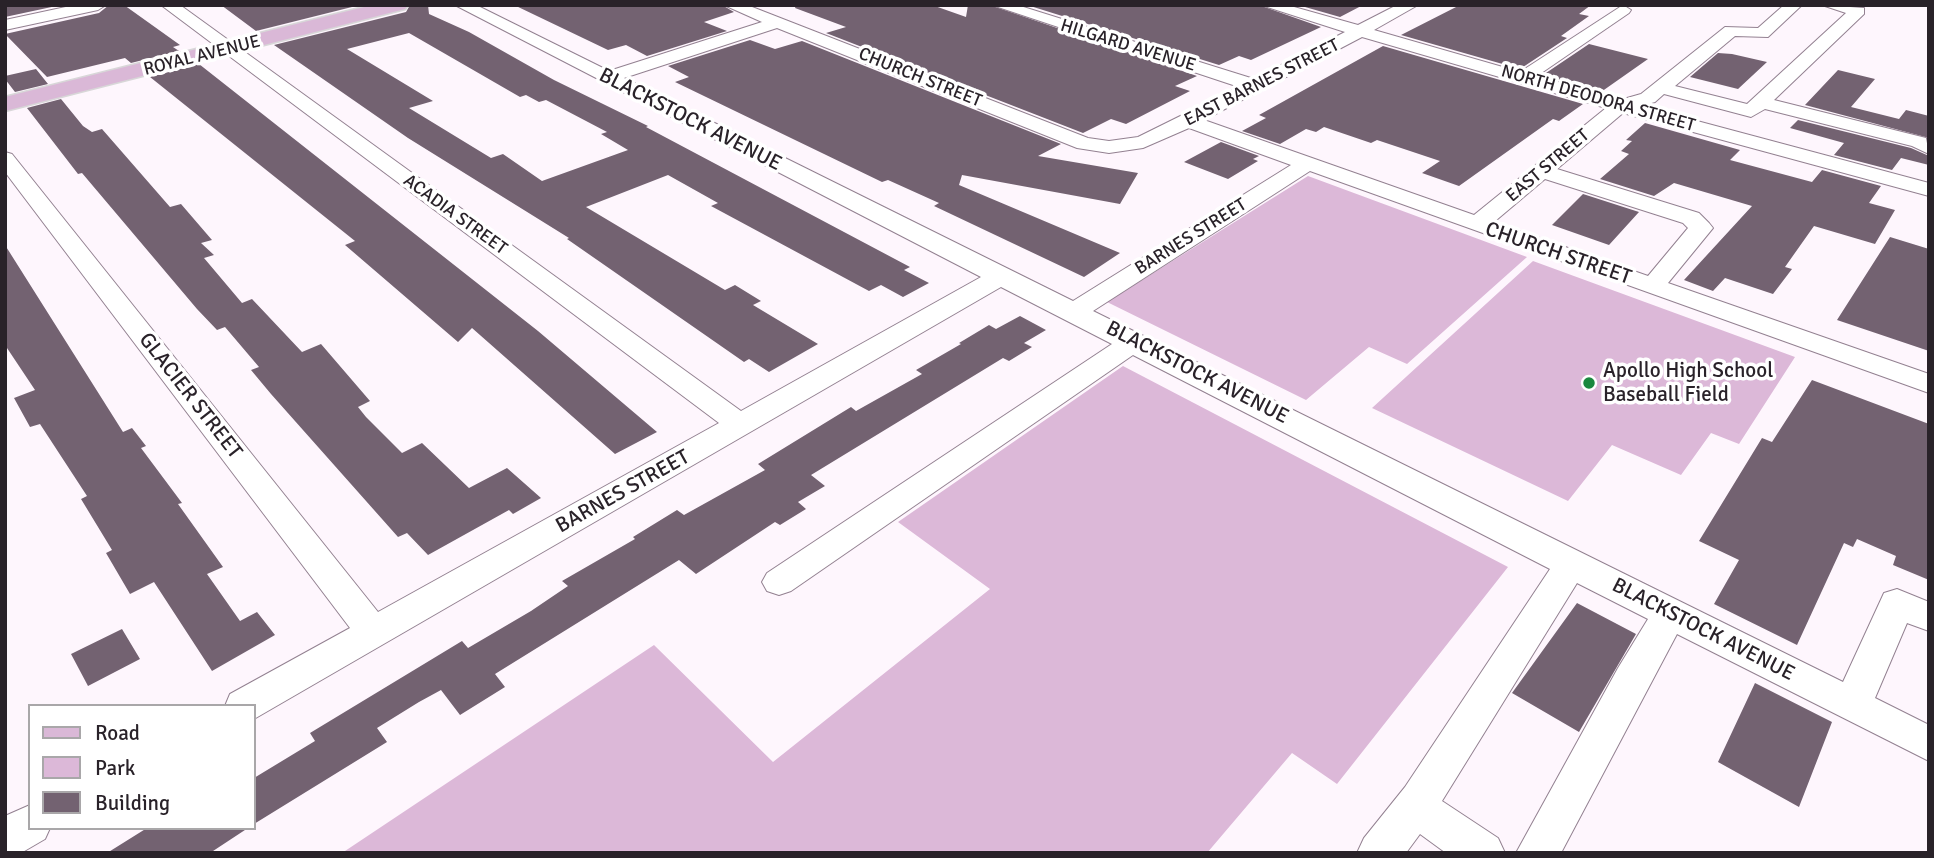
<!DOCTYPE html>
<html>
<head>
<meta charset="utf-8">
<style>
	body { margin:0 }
	#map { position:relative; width:1934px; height:858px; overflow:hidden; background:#fef6fd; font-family:Signika,sans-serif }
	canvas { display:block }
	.frame { position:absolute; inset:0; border:7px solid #292229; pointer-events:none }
	.legend { position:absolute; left:28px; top:704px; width:228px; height:126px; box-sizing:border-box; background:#fff; border:2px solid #a9a7a9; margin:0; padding:9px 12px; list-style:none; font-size:21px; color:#292229 }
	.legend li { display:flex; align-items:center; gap:14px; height:35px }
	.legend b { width:35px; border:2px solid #a9a7a9 }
</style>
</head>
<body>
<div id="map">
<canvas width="1934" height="858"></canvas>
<div class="frame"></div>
<ul class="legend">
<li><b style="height:9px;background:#dab8d7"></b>Road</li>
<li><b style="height:19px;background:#dcb8d8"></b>Park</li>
<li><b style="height:19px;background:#736271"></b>Building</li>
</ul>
</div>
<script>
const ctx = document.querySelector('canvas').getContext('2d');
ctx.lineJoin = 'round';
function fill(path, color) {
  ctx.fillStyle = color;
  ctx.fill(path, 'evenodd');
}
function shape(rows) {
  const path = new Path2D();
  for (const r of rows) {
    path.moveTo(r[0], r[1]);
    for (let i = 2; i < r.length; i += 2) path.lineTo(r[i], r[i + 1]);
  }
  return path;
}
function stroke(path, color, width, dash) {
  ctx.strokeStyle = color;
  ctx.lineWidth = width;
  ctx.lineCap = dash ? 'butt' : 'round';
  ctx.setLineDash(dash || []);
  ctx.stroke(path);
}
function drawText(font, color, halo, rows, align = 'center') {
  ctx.font = font + ' Signika,sans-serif';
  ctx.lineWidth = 7;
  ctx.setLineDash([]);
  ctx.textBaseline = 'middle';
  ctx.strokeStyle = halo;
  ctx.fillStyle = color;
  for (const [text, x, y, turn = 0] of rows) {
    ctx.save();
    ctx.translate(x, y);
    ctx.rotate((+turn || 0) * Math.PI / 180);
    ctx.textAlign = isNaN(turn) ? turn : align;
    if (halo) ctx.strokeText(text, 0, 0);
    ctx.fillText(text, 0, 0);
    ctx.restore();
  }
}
const green = shape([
	[1308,176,1527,257,1407,364,1369,347,1306,400,1107,302],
	[1533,261,1795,357,1739,444,1711,433,1681,475,1612,445,1568,501,1372,408],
	[1123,366,1508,567,1337,784,1292,753,1207,853,342,853,654,645,773,762,990,589,898,522]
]);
const building = shape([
	[5,5,61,5,5,17],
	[109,5,124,5,180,45,173,47,179,51,131,63,125,58,47,77,5,34,99,13],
	[221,5,360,5,256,31],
	[410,5,428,5,429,14,469,32,554,80,648,126,646,127,910,267,904,270,929,283,903,297,881,285,869,291,711,206,718,203,668,175,586,207,725,290,735,285,761,301,753,305,818,344,769,372,749,359,744,362,567,239,569,238,408,138,274,45,406,12],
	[409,33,520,97,526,95,539,102,546,100,607,132,601,134,628,150,542,181,503,154,491,158,409,108,433,101,347,49],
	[514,5,722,5,734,12,704,22,727,31,647,56,626,45,608,50],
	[796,5,932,5,966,17,968,5,990,5,1197,76,1175,86,1190,91,1126,124,1111,119,1083,133,826,33,846,27,795,8],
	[1027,5,1259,5,1321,27,1251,60,1239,56,1219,65],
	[1298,5,1363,5,1340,17],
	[1460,5,1591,5,1579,14,1589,16,1561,36,1567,38,1520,69,1401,35],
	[750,40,775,49,802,41,1061,144,1038,156,1138,173,1120,204,962,175,959,185,1120,253,1084,277,934,206,939,203,888,180,882,182,675,82,689,77,668,66],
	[1589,44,1648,59,1601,92,1543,75],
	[1383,46,1583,104,1559,121,1553,119,1459,186,1422,173,1440,161,1377,140,1371,143,1324,127,1316,132,1306,129,1280,144,1242,131,1266,118,1259,115],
	[1718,53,1732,54,1767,62,1738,89,1690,77],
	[199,64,538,331,657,432,615,454,472,328,458,342,345,245,355,241,150,77],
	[36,69,48,84,15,92,5,79,5,76],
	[1838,70,1875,79,1851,107,1899,119,1906,110,1929,116,1929,138,1805,105],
	[61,99,83,126,92,132,102,129,170,207,181,204,212,240,201,243,214,255,204,258,242,303,252,299,302,352,321,344,370,401,358,407,366,417,402,453,422,443,469,488,507,468,541,498,513,514,509,510,428,555,407,533,398,537,271,394,251,370,259,367,225,327,217,330,197,309,82,173,78,174,27,108],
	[1798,120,1911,148,1929,156,1929,165,1901,158,1892,170,1834,155,1844,143,1790,128],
	[1645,123,1740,150,1730,160,1812,182,1822,170,1881,186,1869,203,1895,210,1875,244,1814,226,1785,267,1792,269,1773,294,1725,278,1713,291,1684,280,1752,206,1674,183,1654,196,1600,179,1629,154,1621,151,1632,141,1626,140],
	[1221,142,1259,156,1253,159,1258,161,1228,179,1184,162],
	[1583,194,1639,212,1609,245,1552,225],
	[1890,237,1929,249,1929,351,1837,320],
	[5,245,123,432,132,428,146,446,141,448,182,503,178,504,223,567,207,574,240,621,257,612,275,635,212,671,154,582,130,594,106,553,112,550,81,499,87,496,40,424,30,427,14,398,35,390,5,345],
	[1020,316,1046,330,1024,343,1032,347,1009,361,1003,358,811,475,825,486,798,502,806,509,780,525,775,522,696,574,679,560,495,674,505,687,460,715,441,690,419,702,377,728,387,742,254,824,254,778,315,741,310,733,462,641,468,648,531,611,568,586,562,581,635,539,633,537,677,510,684,515,765,470,758,464,851,407,856,411,922,374,916,370,961,344,959,343,989,325,996,329],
	[1812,380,1929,424,1929,580,1893,565,1896,556,1857,539,1853,547,1844,543,1797,645,1714,604,1739,560,1699,541,1762,438,1772,442],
	[1577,603,1636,634,1579,732,1512,693],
	[122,629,140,659,88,686,71,654],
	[1755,683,1832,722,1799,807,1718,762],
	[147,828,248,828,210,853,107,853]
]);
const minor = shape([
	[75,5,106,5,98,10,5,30,5,20,75,5],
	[161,5,180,5,741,411,981,277,455,5,476,5,609,71,762,22,724,5,747,5,1088,138,1109,141,1138,137,1239,87,992,5,1017,5,1254,79,1345,32,1261,5,1287,5,1358,25,1397,5,1418,5,1374,30,1520,72,1623,5,1631,10,1629,13,1537,76,1620,100,1641,94,1725,27,1758,28,1784,5,1802,5,1768,37,1735,36,1675,86,1747,104,1846,13,1822,5,1864,8,1864,14,1774,100,1926,138,1929,154,1912,146,1765,109,1751,117,1664,94,1655,102,1641,106,1929,183,1929,196,1623,113,1557,169,1699,213,1709,223,1713,228,1668,283,1929,374,1929,393,1310,171,1093,311,1843,682,1884,593,1897,589,1929,602,1929,631,1907,623,1875,698,1929,725,1929,761,1677,634,1561,853,1516,853,1618,668,1648,619,1577,583,1442,801,1498,838,1505,853,1446,853,1420,834,1406,853,1357,853,1364,838,1405,787,1550,569,1133,355,791,591,779,595,767,591,762,582,767,573,1112,344,1001,287,254,719,254,706,225,706,230,694,350,628,5,172,5,152,12,154,378,612,719,423,161,5],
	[777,28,1077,148,1109,153,1143,148,1189,128,1291,165,1073,301,624,78,777,28],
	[1362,37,1606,108,1474,215,1204,120,1362,37],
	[1545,179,1683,223,1688,228,1648,276,1494,222,1545,179],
	[30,805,30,828,50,828,45,839,21,853,5,853,5,816,30,805]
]);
const major = shape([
	[372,5,408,5,405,9,5,111,5,97,372,5]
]);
const markers = [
	[1589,383,7,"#1a883f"]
];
const farStreetnames = [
	["HILGARD AVENUE",1128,46,17],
	["ROYAL AVENUE",202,56,-14],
	["CHURCH STREET",920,78,22],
	["EAST BARNES STREET",1262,83,-27],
	["NORTH DEODORA STREET",1598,99,16],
	["EAST STREET",1548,166,-40],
	["ACADIA STREET",455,215,36],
	["BARNES STREET",1191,237,-32]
];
const streetNames = [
	["BLACKSTOCK AVENUE",690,120,27],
	["CHURCH STREET",1558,254,19],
	["BLACKSTOCK AVENUE",1197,373,27],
	["GLACIER STREET",190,396,52],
	["BARNES STREET",623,492,-29],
	["BLACKSTOCK AVENUE",1703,630,27]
];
const poiNames = [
	["Apollo High School",1603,371],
	["Baseball Field",1603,395]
];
fill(green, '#dcb8d8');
fill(building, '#736271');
stroke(minor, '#938191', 2);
stroke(major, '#d8d7d8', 3);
fill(minor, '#fff');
fill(major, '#dab8d7');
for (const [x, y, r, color] of markers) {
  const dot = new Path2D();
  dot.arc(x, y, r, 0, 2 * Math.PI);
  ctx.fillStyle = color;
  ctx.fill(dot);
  stroke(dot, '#fff', 2.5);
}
drawText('18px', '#292229', '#fff', farStreetnames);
drawText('21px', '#292229', '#fff', streetNames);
drawText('21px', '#292229', '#fff', poiNames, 'left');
</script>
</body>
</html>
